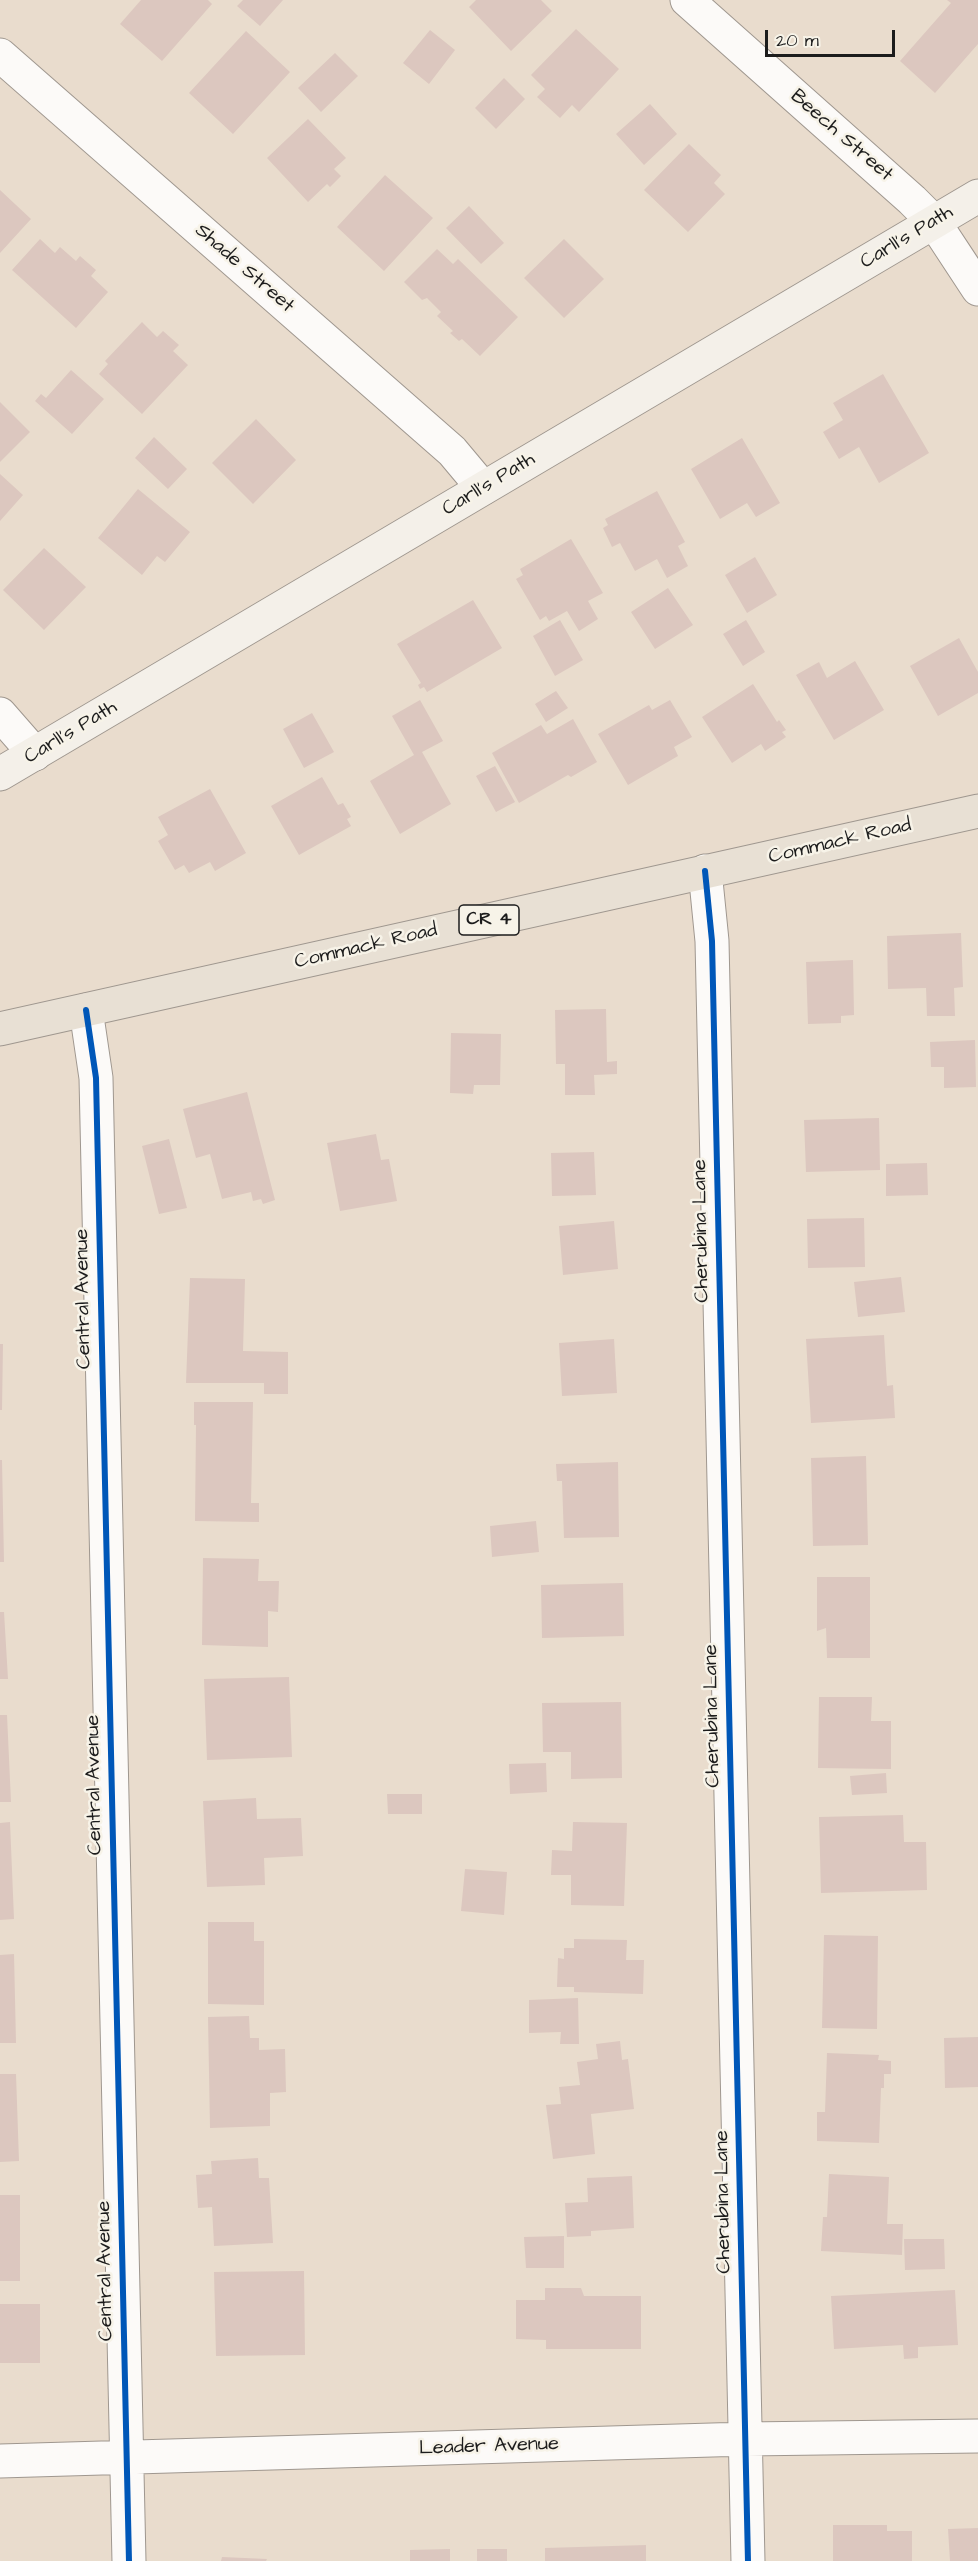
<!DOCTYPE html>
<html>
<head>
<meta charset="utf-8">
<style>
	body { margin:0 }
	#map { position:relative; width:978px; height:2561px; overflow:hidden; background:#e9dccd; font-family:"Architects Daughter",sans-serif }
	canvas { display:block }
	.scale { position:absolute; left:765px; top:30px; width:130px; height:27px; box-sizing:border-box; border:3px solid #1c1c1c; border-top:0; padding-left:8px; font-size:18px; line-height:21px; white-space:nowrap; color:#1c1c1c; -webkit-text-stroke:4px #f7f3e8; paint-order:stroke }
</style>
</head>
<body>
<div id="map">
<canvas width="978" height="2561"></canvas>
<div class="scale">20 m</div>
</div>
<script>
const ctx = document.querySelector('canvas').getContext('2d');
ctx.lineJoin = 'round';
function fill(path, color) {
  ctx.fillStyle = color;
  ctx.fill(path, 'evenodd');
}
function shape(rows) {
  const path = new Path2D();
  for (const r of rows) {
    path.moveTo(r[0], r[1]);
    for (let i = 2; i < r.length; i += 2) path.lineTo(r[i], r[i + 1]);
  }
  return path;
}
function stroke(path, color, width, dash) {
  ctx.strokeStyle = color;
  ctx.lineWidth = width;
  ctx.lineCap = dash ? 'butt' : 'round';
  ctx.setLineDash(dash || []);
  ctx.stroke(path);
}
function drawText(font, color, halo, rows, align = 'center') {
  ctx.font = font + ' "Architects Daughter",sans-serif';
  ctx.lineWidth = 5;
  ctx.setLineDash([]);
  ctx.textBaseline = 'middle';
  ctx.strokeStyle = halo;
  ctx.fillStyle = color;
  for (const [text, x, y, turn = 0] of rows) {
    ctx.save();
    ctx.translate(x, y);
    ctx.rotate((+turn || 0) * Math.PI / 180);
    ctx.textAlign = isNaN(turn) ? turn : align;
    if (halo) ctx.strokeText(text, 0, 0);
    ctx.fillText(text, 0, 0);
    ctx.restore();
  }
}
const building = shape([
	[141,0,208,0,212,4,162,61,120,24],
	[243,0,283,0,260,26,237,6],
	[476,0,541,0,552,11,511,51,469,7],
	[947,0,978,0,978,44,935,93,900,61,951,3],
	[576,29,619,69,579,112,572,105,560,118,537,97,545,89,531,75],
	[430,30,455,50,429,84,403,63],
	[246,31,290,72,233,134,189,93],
	[335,53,358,76,321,112,298,88],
	[504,78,525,99,496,129,475,108],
	[650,104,677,134,644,165,616,134],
	[308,119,346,158,334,169,341,176,330,187,327,184,308,202,267,158],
	[689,144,721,175,714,183,725,194,688,232,644,190],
	[385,175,433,218,384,271,337,227],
	[0,190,31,219,0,253],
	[469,206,504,243,481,264,446,228],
	[40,239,55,253,60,247,76,261,80,256,96,270,91,276,108,292,76,328,12,270],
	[564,239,604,279,564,318,524,278],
	[437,249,453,264,458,259,518,317,480,356,462,339,459,341,450,333,453,331,437,316,441,312,427,298,422,300,404,282],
	[142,322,157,337,163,331,179,345,173,351,188,365,142,414,99,374,108,364,105,361],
	[71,370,104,399,72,434,35,401,41,394,46,398],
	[883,374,929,453,879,483,859,447,839,459,823,432,843,420,833,403],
	[0,402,30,432,0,462],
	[256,419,296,460,253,504,212,463],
	[154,437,187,469,168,489,135,458],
	[742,438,780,503,756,517,747,503,720,519,691,469],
	[0,474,23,495,0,521],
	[138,489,190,532,165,562,157,556,142,575,98,538],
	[657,491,685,542,678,546,688,566,667,578,657,559,635,571,620,543,612,547,603,528,608,525,605,519],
	[571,539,603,593,588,601,598,619,579,631,567,611,549,621,546,616,540,620,516,579,523,575,520,569],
	[44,548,86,587,44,630,3,590],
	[755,557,777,595,747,613,725,575],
	[668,588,693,625,655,649,631,612],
	[473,600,502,648,427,692,424,687,420,689,418,685,421,683,397,644],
	[560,620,583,660,555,676,533,636],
	[746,620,765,652,743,666,723,634],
	[959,638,978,672,978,693,938,716,910,666],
	[855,661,884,710,834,740,796,675,819,662,827,678],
	[753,684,777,722,779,720,786,730,782,732,786,737,765,751,761,744,732,763,702,717],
	[556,691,568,708,546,722,535,704],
	[420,700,443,741,422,752,451,804,400,834,370,781,414,755,392,716],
	[670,700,692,737,674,747,678,756,628,785,598,734,649,705,652,710],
	[312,713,334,752,304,768,283,729],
	[573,719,597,762,571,777,568,775,519,803,492,753,541,725,547,734],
	[495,766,515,802,496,812,476,776],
	[322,777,338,805,343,803,351,817,347,819,351,826,299,855,271,806],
	[210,789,246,853,215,871,210,862,189,873,184,865,175,870,158,841,168,835,158,817],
	[961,933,963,987,954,988,955,1016,927,1016,926,988,888,989,887,936],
	[853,960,854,1015,841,1016,841,1023,808,1024,806,962],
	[606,1009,607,1062,617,1061,617,1074,594,1075,595,1095,565,1095,565,1064,556,1064,555,1010],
	[451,1033,501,1034,500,1085,474,1085,473,1094,450,1093],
	[975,1040,976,1087,944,1088,944,1067,931,1067,930,1042],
	[247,1092,275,1200,263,1204,261,1199,253,1201,251,1192,222,1199,210,1154,196,1158,183,1109],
	[879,1118,880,1170,806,1172,804,1120],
	[376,1134,381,1160,389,1159,397,1201,340,1211,327,1143],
	[169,1139,187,1208,159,1214,142,1146],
	[594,1152,596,1195,552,1196,551,1153],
	[927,1163,928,1195,886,1196,886,1164],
	[864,1218,865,1267,808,1268,807,1219],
	[614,1221,618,1269,563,1275,559,1226],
	[901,1277,905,1312,858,1317,854,1282],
	[190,1278,245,1279,243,1351,288,1352,288,1394,264,1394,264,1383,186,1383],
	[884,1335,887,1386,893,1385,895,1418,811,1423,806,1339],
	[614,1339,617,1393,562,1396,559,1343],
	[0,1344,3,1344,2,1410,0,1410],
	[194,1402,253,1402,251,1503,259,1503,259,1522,195,1521,196,1425,194,1425],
	[866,1456,868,1545,813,1546,811,1458],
	[0,1460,2,1460,4,1562,0,1562],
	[618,1462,619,1537,564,1538,562,1481,557,1481,556,1464],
	[536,1521,539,1552,492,1557,490,1526],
	[203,1558,259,1559,258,1581,279,1581,278,1612,268,1611,268,1647,202,1645],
	[817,1577,870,1577,870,1658,827,1658,826,1628,817,1631],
	[623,1583,624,1636,542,1638,541,1585],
	[0,1612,4,1612,8,1679,0,1679],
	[289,1677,292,1757,207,1760,204,1679],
	[819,1697,872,1697,871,1721,891,1721,891,1769,818,1768],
	[621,1702,622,1778,571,1779,571,1752,543,1752,542,1703],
	[0,1715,7,1715,11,1802,0,1802],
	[546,1763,547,1792,510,1794,509,1764],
	[886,1773,887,1793,852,1795,850,1776],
	[387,1794,422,1794,422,1814,388,1814],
	[256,1798,257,1819,301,1818,303,1856,264,1858,265,1885,207,1887,203,1801],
	[903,1815,904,1842,926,1842,927,1890,821,1893,819,1817],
	[10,1822,14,1919,0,1920,0,1823],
	[573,1822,627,1823,624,1906,571,1905,571,1875,551,1875,552,1850,572,1851],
	[465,1869,507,1872,504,1915,461,1911],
	[208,1922,254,1922,254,1941,264,1941,264,2005,208,2004],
	[824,1935,878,1936,877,2029,822,2028],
	[574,1939,627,1940,626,1960,644,1960,643,1994,574,1992,574,1987,557,1987,558,1958,564,1959,564,1948,574,1948],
	[14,1954,16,2043,0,2043,0,1955],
	[578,1998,579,2044,560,2044,561,2032,529,2033,529,2000],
	[249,2016,250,2038,259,2038,259,2050,285,2049,286,2092,270,2093,270,2126,210,2128,208,2017],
	[978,2037,978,2087,945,2088,944,2038],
	[620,2041,622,2060,628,2059,634,2109,591,2114,595,2154,553,2159,546,2105,561,2104,559,2087,580,2085,577,2062,598,2059,596,2044],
	[827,2053,879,2055,878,2060,891,2061,891,2074,884,2074,884,2088,881,2088,879,2143,817,2141,817,2112,825,2112],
	[0,2074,16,2074,19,2161,0,2162],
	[258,2158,259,2178,269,2178,273,2243,214,2246,212,2207,198,2208,196,2175,212,2174,211,2161],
	[829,2174,889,2177,887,2224,903,2224,902,2255,821,2251,823,2217,827,2217],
	[632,2176,634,2228,591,2231,591,2236,567,2237,565,2203,588,2202,587,2178],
	[0,2195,20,2195,20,2281,0,2281],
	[564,2236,564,2268,526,2268,524,2237],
	[904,2239,944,2239,945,2269,905,2270],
	[304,2271,305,2355,216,2356,214,2272],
	[545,2288,581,2288,584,2296,641,2296,641,2349,546,2349,546,2340,516,2339,516,2300,545,2300],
	[955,2290,958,2345,918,2347,918,2358,904,2359,903,2345,834,2349,831,2296],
	[0,2304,40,2304,40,2363,0,2363],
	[833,2525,887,2525,887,2531,912,2531,912,2561,833,2561],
	[978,2528,978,2561,950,2561,948,2529],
	[646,2545,646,2561,545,2561,545,2548],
	[450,2549,450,2561,410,2561,410,2550],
	[477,2549,507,2549,507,2561,477,2561],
	[222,2557,267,2559,266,2561,221,2561]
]);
const street = shape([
	[687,0,912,200,934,222,978,289],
	[0,55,452,451,483,488],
	[0,714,35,754],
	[705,871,712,941,748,2561],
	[86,1010,96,1078,129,2561],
	[0,2461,746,2439,978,2436]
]);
const secondary = shape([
	[0,774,978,196]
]);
const primary = shape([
	[0,1029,978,811]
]);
const cycleway = shape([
	[705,871,712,941,748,2561],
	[86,1010,96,1078,129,2561]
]);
const shields = [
	[489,920,60]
];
const shieldNames = [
	["CR 4",489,920]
];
const streetNames = [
	["Beech Street",841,136,41],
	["Carll's Path",907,238,-31],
	["Shade Street",244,269,41],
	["Carll's Path",489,485,-31],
	["Carll's Path",71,733,-31],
	["Commack Road",840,842,-13],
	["Commack Road",366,947,-13],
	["Cherubina Lane",702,1231,-91],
	["Central Avenue",84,1299,-91],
	["Cherubina Lane",713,1716,-91],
	["Central Avenue",95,1785,-91],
	["Cherubina Lane",724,2202,-91],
	["Central Avenue",106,2271,-91],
	["Leader Avenue",489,2447,-2]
];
fill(building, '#dcc7bf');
stroke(street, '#9f978f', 35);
stroke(secondary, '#9f978f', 35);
stroke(primary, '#9f978f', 35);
stroke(street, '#fcfaf8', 33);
stroke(secondary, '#f4f0e9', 33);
stroke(primary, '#e8e0d4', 33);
stroke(cycleway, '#0057b8', 6);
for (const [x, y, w] of shields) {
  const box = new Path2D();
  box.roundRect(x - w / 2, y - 15, w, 30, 4.5);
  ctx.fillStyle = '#f7f3e8';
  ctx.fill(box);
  stroke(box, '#1c1c1c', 1.5);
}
drawText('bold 18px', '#1c1c1c', null, shieldNames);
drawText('20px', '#1c1c1c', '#f7f3e8', streetNames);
</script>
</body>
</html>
